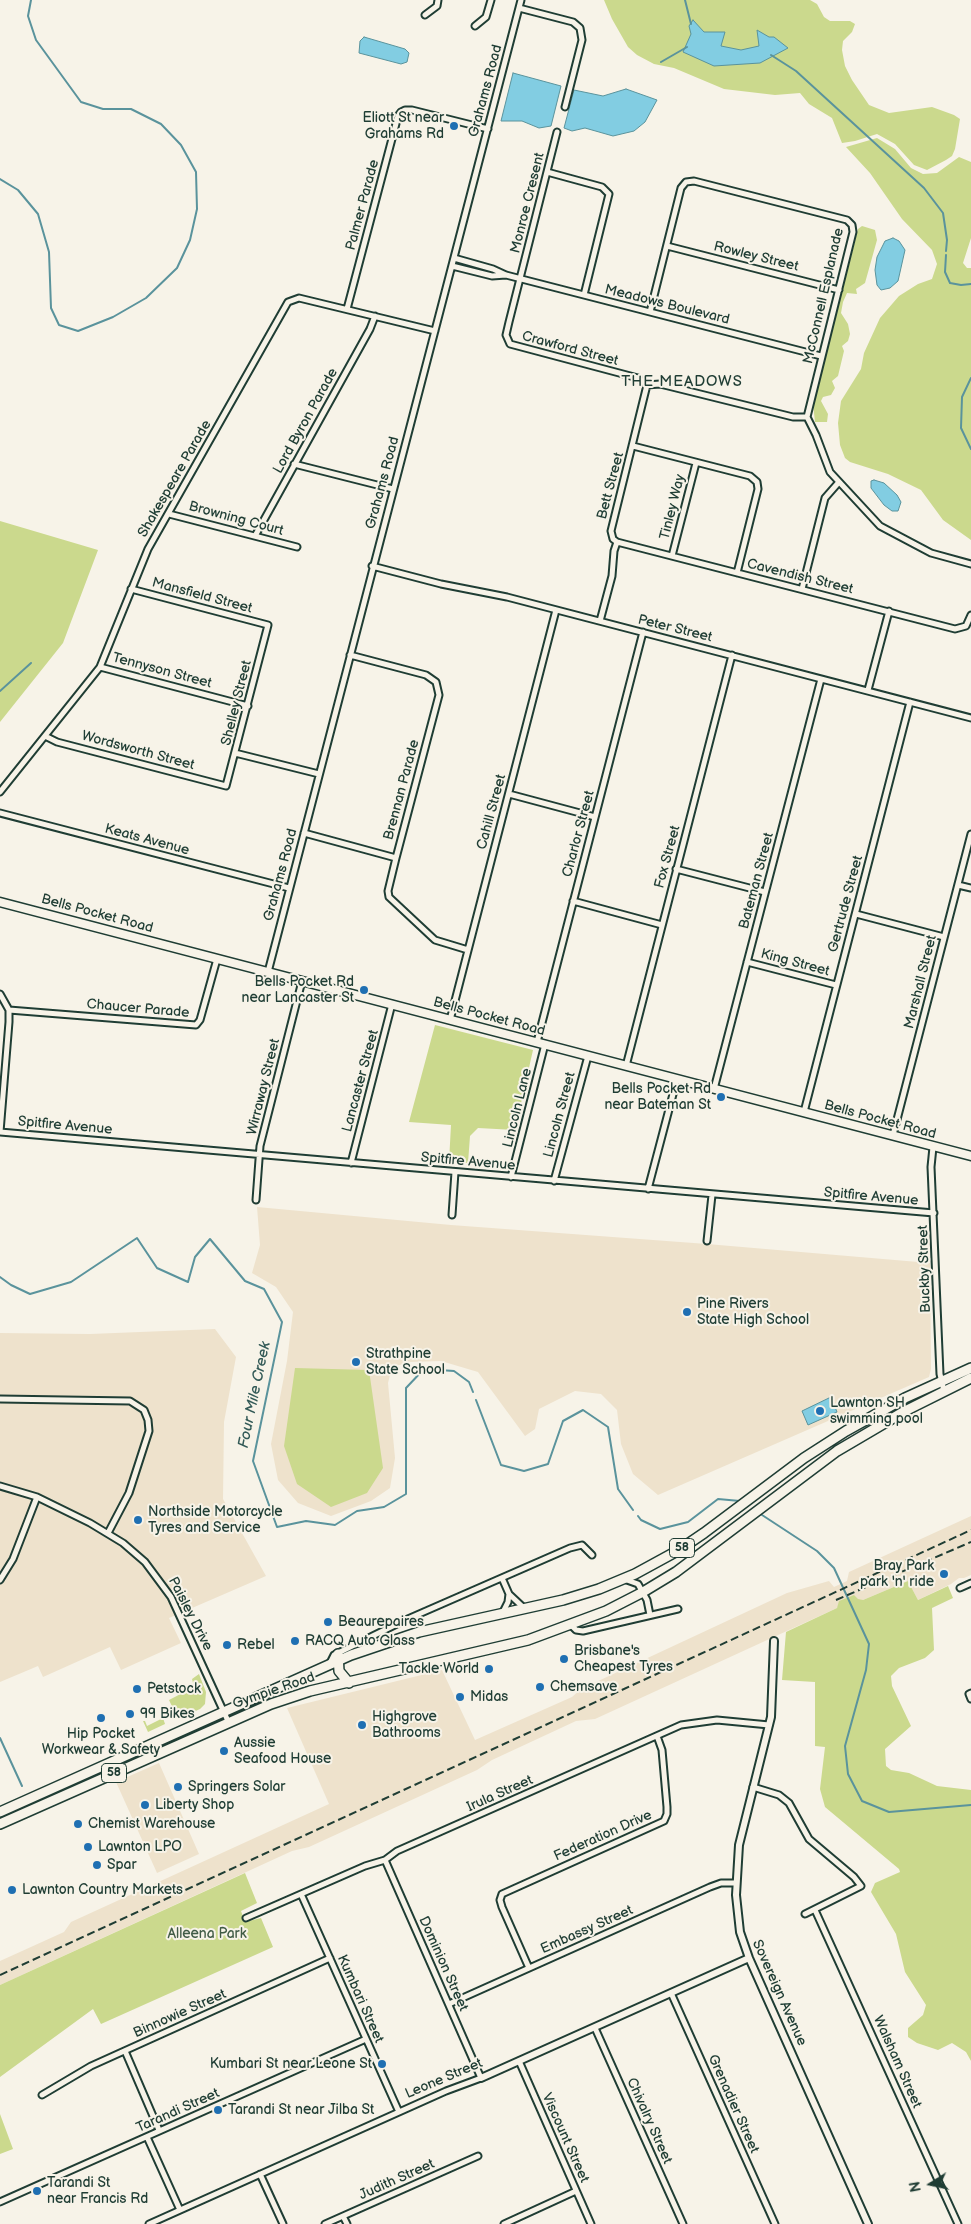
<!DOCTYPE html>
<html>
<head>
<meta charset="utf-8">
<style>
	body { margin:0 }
	#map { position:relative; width:971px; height:2224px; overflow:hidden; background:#f7f3e8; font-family:"Balsamiq Sans",sans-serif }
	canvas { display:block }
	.north { position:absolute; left:906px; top:2159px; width:50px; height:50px; -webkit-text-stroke:4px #f7f3e8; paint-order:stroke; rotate:260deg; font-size:14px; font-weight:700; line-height:20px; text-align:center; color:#1f3d34 }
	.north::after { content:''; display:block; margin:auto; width:18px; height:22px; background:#1f3d34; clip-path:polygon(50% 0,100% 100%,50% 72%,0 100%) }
</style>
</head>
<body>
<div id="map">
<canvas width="971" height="2224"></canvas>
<div class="north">N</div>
</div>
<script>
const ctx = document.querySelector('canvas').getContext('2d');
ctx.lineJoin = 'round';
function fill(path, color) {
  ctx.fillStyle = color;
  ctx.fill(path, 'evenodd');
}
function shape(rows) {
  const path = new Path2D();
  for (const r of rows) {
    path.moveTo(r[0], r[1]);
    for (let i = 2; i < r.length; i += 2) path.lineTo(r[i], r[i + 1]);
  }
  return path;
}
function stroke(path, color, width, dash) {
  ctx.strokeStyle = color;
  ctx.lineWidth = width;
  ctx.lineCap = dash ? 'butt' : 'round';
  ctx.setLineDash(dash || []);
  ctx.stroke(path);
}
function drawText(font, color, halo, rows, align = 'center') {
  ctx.font = font + ' "Balsamiq Sans",sans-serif';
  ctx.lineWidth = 4;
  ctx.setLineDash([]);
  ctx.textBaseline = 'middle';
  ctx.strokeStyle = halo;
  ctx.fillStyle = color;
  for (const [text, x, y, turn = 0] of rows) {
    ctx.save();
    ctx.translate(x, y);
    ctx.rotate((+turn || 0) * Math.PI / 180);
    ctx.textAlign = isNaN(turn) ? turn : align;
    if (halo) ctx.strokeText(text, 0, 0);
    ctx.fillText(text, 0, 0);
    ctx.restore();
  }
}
const built = shape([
	[257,1207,451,1225,707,1244,930,1263,931,1369,929,1377,658,1495,633,1474,621,1444,617,1410,601,1394,575,1391,539,1409,535,1429,525,1436,478,1372,441,1361,411,1362,392,1367,388,1383,395,1458,390,1488,371,1501,331,1516,298,1503,278,1480,271,1444,287,1361,293,1312,276,1287,252,1273,260,1245],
	[215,1329,236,1357,224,1422,223,1499,266,1576,169,1618,181,1643,121,1670,110,1647,43,1677,38,1666,0,1682,0,1333,90,1334],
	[971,1516,971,1575,964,1578,959,1578,951,1584,918,1600,908,1581,863,1600,840,1603,837,1608,595,1719,576,1721,492,1760,477,1770,309,1847,292,1851,0,1985,0,1961,64,1932,71,1922,329,1804,287,1708,442,1670,475,1740,572,1697,581,1689,787,1593,829,1581,834,1587,847,1581,849,1572],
	[159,1763,199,1854,157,1873,116,1782]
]);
const green = shape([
	[604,0,810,0,817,4,824,17,830,21,850,21,855,24,852,32,843,41,842,50,845,66,852,80,869,105,889,113,932,107,954,115,960,119,955,149,952,156,946,160,927,170,914,165,895,144,877,134,855,141,842,143,832,118,809,104,800,93,775,95,724,89,674,68,654,64,637,55,628,47,612,19],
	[877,138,895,149,911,168,923,174,937,173,959,157,971,162,971,238,963,263,967,268,971,268,971,540,943,520,921,490,888,474,850,462,845,458,840,445,838,423,841,401,861,369,864,353,880,318,899,296,918,284,932,279,937,264,932,250,902,219,870,173,846,147],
	[862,226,875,230,877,240,865,283,856,289,857,294,847,293,843,302,841,313,848,324,850,334,848,341,842,346,844,351,838,376,832,381,835,388,831,395,823,397,821,401,828,414,827,422,815,422,813,404,858,229],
	[0,521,98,550,63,643,0,722],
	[435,1025,533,1050,515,1130,478,1128,470,1136,468,1163,449,1162,451,1125,409,1122],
	[295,1368,369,1370,383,1468,367,1493,331,1507,297,1484,284,1446],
	[908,1581,918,1600,948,1586,953,1598,932,1608,934,1650,925,1658,899,1668,891,1676,892,1686,911,1726,885,1749,886,1766,891,1770,909,1773,937,1786,971,1790,971,2061,966,2052,952,2043,938,2050,917,2043,908,2037,908,2028,923,2015,926,2005,905,1972,896,1934,871,1892,875,1883,900,1872,899,1869,825,1807,820,1789,825,1747,815,1746,815,1682,782,1680,786,1632,837,1608,839,1601,854,1595,858,1599,863,1600],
	[199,1674,206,1692,205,1704,200,1709,178,1719,169,1700,194,1687,192,1679],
	[163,1718,165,1724,148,1732,143,1721,145,1721,147,1726],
	[245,1873,257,1903,241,1911,245,1922,261,1918,273,1947,101,2024,93,2009,0,2077,0,1985],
	[0,2114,13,2149,0,2154]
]);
const water = shape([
	[693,20,704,32,725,32,721,46,741,50,759,46,757,30,769,37,774,37,788,48,760,63,714,66,683,52,691,34,689,26,693,20],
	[364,37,405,49,409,53,407,62,401,64,359,53,360,41,364,37],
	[513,73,561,86,551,126,539,128,522,121,501,121,513,73],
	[626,89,657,100,645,122,634,131,613,136,585,128,572,131,564,128,574,90,603,96,626,89],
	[893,238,899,241,905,250,898,281,890,288,881,290,877,285,875,270,877,257,885,241,893,238],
	[874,480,884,483,897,495,901,502,898,511,892,511,884,505,871,488,871,481,874,480],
	[831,1397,837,1412,808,1425,802,1411,831,1397]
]);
const stream = shape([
	[685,0,691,24],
	[771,55,796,71,924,188,943,213,947,240,946,251],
	[661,62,687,47],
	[0,179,18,190,38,214,49,252,51,308,59,325,78,331,113,317,146,298,177,268,190,240,197,209,196,172,181,145,161,124,131,109,103,109,81,102,36,40,28,16,31,0],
	[946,255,945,272,950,283,961,285,971,284],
	[971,378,962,397,961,428,971,449],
	[0,691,31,663],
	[0,1277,11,1285,30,1294,71,1282,137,1238,157,1268,188,1282,195,1257,210,1239,245,1281,264,1289,282,1322,253,1461,277,1527,306,1521,335,1525,357,1511,384,1507,406,1494,406,1388,424,1369,454,1371,469,1382,473,1392],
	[476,1400,501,1465,524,1471,548,1464,563,1421,583,1410,608,1427,618,1489,633,1510],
	[759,1513,817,1551,834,1568,869,1644,866,1670,845,1746,848,1774,862,1801,889,1812,971,1805],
	[638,1516,641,1520,660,1529,688,1522,718,1499,740,1501],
	[0,1738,22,1786]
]);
const minor = shape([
	[519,8,573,22,580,28,582,40,565,107],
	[425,15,437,6,438,0],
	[475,26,486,17,491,0],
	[557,132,509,322,506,335,510,344,638,378,647,385,660,384,793,417,807,417],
	[547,172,602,187,609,194,584,295],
	[667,246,839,290],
	[454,258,493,269,506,275,821,356],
	[452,266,492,276,506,275],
	[347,309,398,116,401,112,405,110,412,110,488,129],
	[650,312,681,188,686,182,694,181,847,220,852,225,853,232,807,417,816,435,830,472,880,526,931,553,971,564],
	[633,446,750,476,757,482,758,489,737,573],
	[294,464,393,489],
	[169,514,297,547],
	[255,536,370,329,375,316],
	[617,542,955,629,966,626,971,615],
	[672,556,696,463],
	[372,566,441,584,507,597,971,718],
	[802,589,825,498,839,482],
	[600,621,612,576,614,551,617,542,613,539,611,531,647,385],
	[350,655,426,675,436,682,439,695,396,858,388,891,389,897,435,940,468,950],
	[100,667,248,706],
	[868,690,889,611],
	[45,736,57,742,226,786,268,625,131,589],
	[235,753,319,774],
	[0,792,100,667,148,549,288,302,299,298,435,331],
	[509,794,595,817],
	[0,813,289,888],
	[304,833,396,858],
	[676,869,765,892],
	[958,885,971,888],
	[573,901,662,925],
	[856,914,944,937],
	[747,962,836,985],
	[268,972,521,0],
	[0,994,9,1010,9,1022,0,1132],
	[9,1010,196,1025,200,1020,217,959],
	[450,1020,556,610],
	[537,1042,643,632],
	[626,1066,732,655],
	[714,1089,821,679],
	[804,1112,910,702],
	[0,1132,934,1213],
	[893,1135,971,834],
	[933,1147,931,1167,940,1374,944,1391],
	[351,1163,392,1004],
	[511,1177,545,1044],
	[554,1181,588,1056],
	[648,1189,677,1079],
	[256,1200,260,1146,302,981],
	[452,1215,455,1172],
	[707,1241,712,1195],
	[0,1399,130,1401,144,1410,148,1420,149,1431,129,1493,108,1533],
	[0,1486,37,1497,90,1523,123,1543,145,1562,171,1597,228,1721],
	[502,1578,509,1594,525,1609],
	[624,1579,638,1584,647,1600,650,1615],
	[0,1580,13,1559,37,1497],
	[960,1588,971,1583],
	[502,1614,508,1602,509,1594],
	[571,1625,576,1630,583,1631,678,1609],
	[330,1663,334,1655,403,1621,570,1548,582,1545,592,1555],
	[971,1693,969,1694,971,1699],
	[753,1787,779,1795,789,1803,809,1839,854,1877,861,1886,805,1914],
	[301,1894,399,2112],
	[815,1910,958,2224],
	[246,1918,365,1866,385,1860,397,1851,681,1725,717,1720,769,1725],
	[529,1968,502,1907,500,1900,502,1894,664,1821,667,1814,667,1807,662,1750,657,1736],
	[671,1993,775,2224],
	[449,2004,710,1887,721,1883,736,1883],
	[595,2028,683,2224],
	[125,2051,159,2130],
	[519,2061,591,2224],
	[42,2095,91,2066,330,1958],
	[147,2137,180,2210],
	[260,2174,283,2224],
	[0,2202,366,2039],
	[343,2216,347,2224],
	[149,2224,446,2091,481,2078,385,1860],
	[325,2224,478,2156],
	[504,2224,576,2191]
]);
const tertiary = shape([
	[774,1641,771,1717,739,1845,736,1895,740,1932,749,1958,868,2224],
	[481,2078,749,1958]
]);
const secondary = shape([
	[0,902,971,1156]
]);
const trunk = shape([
	[338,1654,339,1671,349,1683],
	[0,1812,351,1655,419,1632,563,1600,599,1589,635,1574,679,1550,704,1533,804,1458,846,1431,905,1398,971,1368],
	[0,1824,271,1704,310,1691,528,1640,606,1611,643,1592,676,1572,837,1451,905,1411,971,1378]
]);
const rail = shape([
	[836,1600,971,1542],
	[0,1975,971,1530]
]);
const markers = [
	[454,126,5,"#1f6fb2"],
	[364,990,5,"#1f6fb2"],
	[721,1097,5,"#1f6fb2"],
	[687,1312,5,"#1f6fb2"],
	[356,1362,5,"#1f6fb2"],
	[820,1411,5,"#1f6fb2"],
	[138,1520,5,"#1f6fb2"],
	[944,1574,5,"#1f6fb2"],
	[328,1622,5,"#1f6fb2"],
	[295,1641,5,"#1f6fb2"],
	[227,1645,5,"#1f6fb2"],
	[564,1659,5,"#1f6fb2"],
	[489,1669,5,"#1f6fb2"],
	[540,1687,5,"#1f6fb2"],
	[137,1689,5,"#1f6fb2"],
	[460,1697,5,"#1f6fb2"],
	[130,1714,5,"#1f6fb2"],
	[101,1718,5,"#1f6fb2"],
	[362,1725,5,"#1f6fb2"],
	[224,1751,5,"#1f6fb2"],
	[178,1787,5,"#1f6fb2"],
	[145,1805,5,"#1f6fb2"],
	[78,1824,5,"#1f6fb2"],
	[88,1847,5,"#1f6fb2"],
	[97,1865,5,"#1f6fb2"],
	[12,1890,5,"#1f6fb2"],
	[382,2064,5,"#1f6fb2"],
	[218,2110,5,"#1f6fb2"],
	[37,2191,5,"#1f6fb2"]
];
const shields = [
	[682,1548,25],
	[114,1773,25]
];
const shieldNames = [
	["58",682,1548],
	["58",114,1773]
];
const streetNames = [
	["Grahams Road",486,91,-75],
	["Monroe Cresent",528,203,-76],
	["Palmer Parade",363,205,-75],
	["Rowley Street",756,257,14],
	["McConnell Esplanade",824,296,-77],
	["Meadows Boulevard",667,305,14],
	["Crawford Street",570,349,15],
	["Lord Byron Parade",306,421,-61],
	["Shakespeare Parade",175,479,-60],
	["Grahams Road",383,483,-75],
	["Bett Street",611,486,-75],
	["Tinley Way",673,507,-76],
	["Browning Court",236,519,15],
	["Cavendish Street",800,577,14],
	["Mansfield Street",202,596,15],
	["Peter Street",675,629,14],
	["Tennyson Street",162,671,15],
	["Shelley Street",237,703,-76],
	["Wordsworth Street",138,751,15],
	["Brennan Parade",402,790,-75],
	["Cahill Street",492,812,-75],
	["Charlor Street",579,834,-75],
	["Keats Avenue",147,840,15],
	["Fox Street",668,857,-75],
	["Grahams Road",281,875,-75],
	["Bateman Street",757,881,-75],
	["Gertrude Street",846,904,-75],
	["Bells Pocket Road",97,914,15],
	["King Street",795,963,15],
	["Marshall Street",921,982,-76],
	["Chaucer Parade",138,1009,5],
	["Bells Pocket Road",489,1017,15],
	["Lancaster Street",361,1081,-75],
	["Wirraway Street",264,1087,-76],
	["Lincoln Lane",518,1108,-76],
	["Lincoln Street",560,1115,-75],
	["Bells Pocket Road",880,1120,15],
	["Spitfire Avenue",65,1126,5],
	["Spitfire Avenue",468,1162,5],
	["Spitfire Avenue",871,1197,5],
	["Buckby Street",925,1269,-92],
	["Paisley Drive",190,1614,63],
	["Gympie Road",274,1691,-19],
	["Irula Street",500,1794,-24],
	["Federation Drive",603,1836,-24],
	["Embassy Street",587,1930,-24],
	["Dominion Street",443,1964,66],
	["Sovereign Avenue",779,1993,66],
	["Kumbari Street",360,1999,66],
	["Binnowie Street",180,2014,-24],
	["Walsham Street",897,2062,66],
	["Leone Street",444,2079,-23],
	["Grenadier Street",733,2104,66],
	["Tarandi Street",178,2111,-24],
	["Chivalry Street",649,2121,66],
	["Viscount Street",565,2138,66],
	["Judith Street",397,2180,-24]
];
const poiNames = [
	["Eliott St near",444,118,"right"],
	["Grahams Rd",444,134,"right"],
	["Bells Pocket Rd",354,982,"right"],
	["near Lancaster St",354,998,"right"],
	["Bells Pocket Rd",711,1089,"right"],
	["near Bateman St",711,1105,"right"],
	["Pine Rivers",697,1304],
	["State High School",697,1320],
	["Strathpine",366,1354],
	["State School",366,1370],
	["Lawnton SH",830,1403],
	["swimming pool",830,1419],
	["Northside Motorcycle",148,1512],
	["Tyres and Service",148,1528],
	["Bray Park",934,1566,"right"],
	["park 'n' ride",934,1582,"right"],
	["Beaurepaires",338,1622],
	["RACQ Auto Glass",305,1641],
	["Rebel",237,1645],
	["Brisbane's",574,1651],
	["Cheapest Tyres",574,1667],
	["Tackle World",479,1669,"right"],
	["Chemsave",550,1687],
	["Petstock",147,1689],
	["Midas",470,1697],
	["99 Bikes",140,1714],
	["Highgrove",372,1717],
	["Bathrooms",372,1733],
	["Hip Pocket",101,1734,"center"],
	["Workwear & Safety",101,1750,"center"],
	["Aussie",234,1743],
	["Seafood House",234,1759],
	["Springers Solar",188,1787],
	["Liberty Shop",155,1805],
	["Chemist Warehouse",88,1824],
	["Lawnton LPO",98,1847],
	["Spar",107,1865],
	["Lawnton Country Markets",22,1890],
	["Kumbari St near Leone St",372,2064,"right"],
	["Tarandi St near Jilba St",228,2110],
	["Tarandi St",47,2183],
	["near Francis Rd",47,2199]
];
const parkNames = [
	["Alleena Park",207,1934]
];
const neighbourhoodNames = [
	["THE MEADOWS",682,382]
];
const waterNames = [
	["Four Mile Creek",255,1395,-78]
];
fill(built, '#eee2cc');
fill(green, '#cbd98d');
fill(water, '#82cde2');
stroke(water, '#5a939c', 1);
stroke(stream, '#5a939c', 2);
stroke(minor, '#1f3d34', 9);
stroke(tertiary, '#1f3d34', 10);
stroke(secondary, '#1f3d34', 11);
stroke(trunk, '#1f3d34', 12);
stroke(minor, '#f7f3e8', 5);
stroke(tertiary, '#f7f3e8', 6);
stroke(secondary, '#f7f3e8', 8);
stroke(trunk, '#f7f3e8', 9);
stroke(rail, '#1f3d34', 2, [8, 4]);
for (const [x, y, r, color] of markers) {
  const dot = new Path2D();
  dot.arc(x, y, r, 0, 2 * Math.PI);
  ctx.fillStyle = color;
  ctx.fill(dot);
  stroke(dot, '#f7f3e8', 2);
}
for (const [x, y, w] of shields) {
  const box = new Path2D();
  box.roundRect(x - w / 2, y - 9.5, w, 19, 4);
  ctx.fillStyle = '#f7f3e8';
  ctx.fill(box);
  stroke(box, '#1f3d34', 1);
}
drawText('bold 12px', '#1f3d34', null, shieldNames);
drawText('14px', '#1f3d34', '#f7f3e8', streetNames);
drawText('14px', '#1f3d34', '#f7f3e8', poiNames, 'left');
drawText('14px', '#415c46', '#f7f3e8', parkNames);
ctx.letterSpacing = '1px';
drawText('15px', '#1f3d34', '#f7f3e8', neighbourhoodNames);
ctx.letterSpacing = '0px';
drawText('italic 15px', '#335a57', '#f7f3e8', waterNames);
</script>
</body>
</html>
